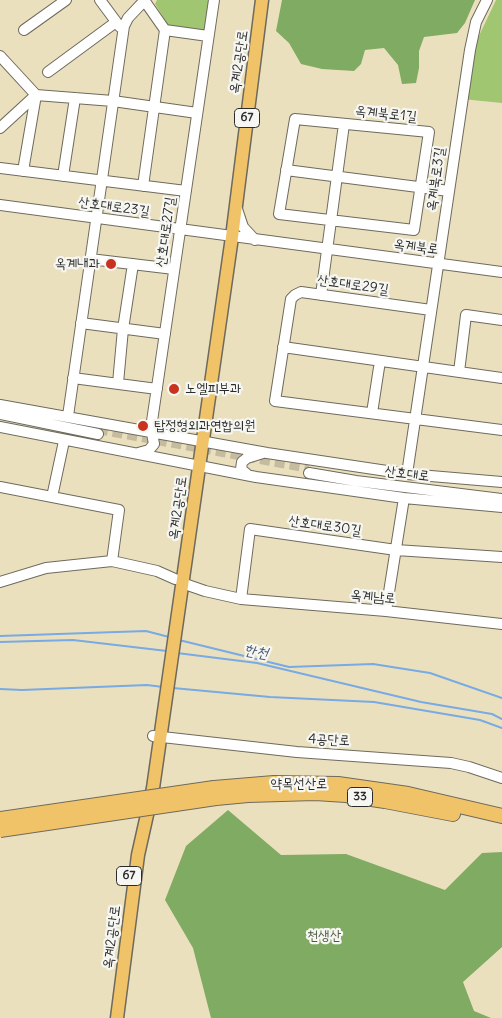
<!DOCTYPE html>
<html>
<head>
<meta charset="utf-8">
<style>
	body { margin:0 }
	canvas { display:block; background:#ebe0bd }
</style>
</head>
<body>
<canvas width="502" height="1018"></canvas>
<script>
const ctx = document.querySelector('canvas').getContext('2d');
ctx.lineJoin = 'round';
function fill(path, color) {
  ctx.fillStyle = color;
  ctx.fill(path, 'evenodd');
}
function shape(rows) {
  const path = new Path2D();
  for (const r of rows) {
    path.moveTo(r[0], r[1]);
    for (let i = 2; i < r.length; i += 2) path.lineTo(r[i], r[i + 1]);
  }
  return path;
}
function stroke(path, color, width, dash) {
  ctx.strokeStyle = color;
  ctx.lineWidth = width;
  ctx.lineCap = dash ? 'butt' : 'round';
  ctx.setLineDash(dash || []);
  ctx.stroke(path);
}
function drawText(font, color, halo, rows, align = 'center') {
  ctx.font = font + ' Delius,"Poor Story",sans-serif';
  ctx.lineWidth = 4.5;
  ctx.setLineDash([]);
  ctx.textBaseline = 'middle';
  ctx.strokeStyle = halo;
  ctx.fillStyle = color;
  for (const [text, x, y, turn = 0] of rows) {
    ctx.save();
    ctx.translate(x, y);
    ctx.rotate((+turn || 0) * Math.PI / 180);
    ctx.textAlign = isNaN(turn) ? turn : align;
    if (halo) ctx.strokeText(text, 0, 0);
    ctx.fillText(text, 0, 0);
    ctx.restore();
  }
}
const green = shape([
	[157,0,210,0,205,32,170,28,155,4],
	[496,0,502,0,502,103,462,99,477,40]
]);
const forest = shape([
	[282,0,475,0,465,23,457,33,424,37,419,51,419,68,416,83,402,84,398,65,384,48,365,50,361,64,354,71,322,69,301,64,289,43,276,31],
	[228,810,281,855,346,854,445,890,482,853,502,852,502,947,463,982,474,1011,491,1018,211,1018,193,948,165,900,186,846]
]);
const stream = shape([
	[0,636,146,631,169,637],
	[179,640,289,667,373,664,430,673,502,698],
	[0,642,73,640,167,651],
	[177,653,257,663,421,702,492,714,502,719],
	[173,688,270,697,374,702,480,720,502,728],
	[0,689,22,690,147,685,163,687]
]);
const minorTunnel = shape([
	[98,429,309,468]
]);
const minor = shape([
	[100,0,120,27],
	[24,30,66,0],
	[165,30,208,36],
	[0,56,36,95,113,101,197,113],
	[48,72,116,22],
	[295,119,429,132,414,230,279,214,295,119],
	[0,128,36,95],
	[0,168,186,191],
	[286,170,449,191],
	[23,171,36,95],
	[63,176,75,98],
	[143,186,165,30,144,0],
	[0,205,502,272],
	[237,209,243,227,255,240],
	[90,259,174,269],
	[321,295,344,124],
	[431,310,301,292,295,295,291,299,275,401,502,430],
	[81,323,165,334],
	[283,347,502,378],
	[459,372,466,315,502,320],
	[73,378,157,389],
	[118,383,123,329,133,264],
	[0,405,267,453,407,474,502,482],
	[372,413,380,361],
	[0,414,98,434],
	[68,416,124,26,128,18,145,0],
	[0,427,256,477,404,498,502,507],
	[138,453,149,450,154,444,151,428,214,0],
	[309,473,356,481,502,499],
	[407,474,470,50,476,22,487,0],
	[248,475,241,469,242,462,247,458,263,453],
	[0,487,119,510,112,561],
	[52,497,64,441],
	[0,582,46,568,112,561,157,571,175,579],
	[182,583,205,591,241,599,386,611,502,624],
	[241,599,250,529,396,550,502,557],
	[386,611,404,498],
	[153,736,297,752,451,763,469,767,502,778]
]);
const major = shape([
	[117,1018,138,855,153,788,232,237,262,0]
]);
const highway = shape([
	[214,788,274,783,338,784,408,794,502,816],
	[216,798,248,795,315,793,346,795,385,801,453,814]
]);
const highwayBridge = shape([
	[0,819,214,788],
	[0,830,216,798]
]);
const markers = [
	[111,264,6,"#c8321e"],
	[174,389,6,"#c8321e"],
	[143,426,6,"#c8321e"]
];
const shields = [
	[247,118,25],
	[360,797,25],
	[129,876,25]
];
const shieldNames = [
	["67",247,118],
	["33",360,797],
	["67",129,876]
];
const streetNames = [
	["옥계2공단로",239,62,-82],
	["옥계북로1길",386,114,6],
	["옥계북로3길",436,179,-82],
	["산호대로23길",114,207,8],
	["산호대로27길",166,232,-82],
	["옥계북로",416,247,7],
	["산호대로29길",353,285,8],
	["산호대로",407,474,7],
	["옥계2공단로",178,508,-82],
	["산호대로30길",325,526,8],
	["옥계남로",373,597,5],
	["4공단로",329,740,3],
	["약목선산로",299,784],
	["옥계2공단로",112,937,-83]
];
const poiNames = [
	["옥계내과",100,264,"right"],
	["노엘피부과",185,389],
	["탑정형외과연합의원",154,426]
];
const parkNames = [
	["천생산",324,936]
];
const waterNames = [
	["한천",256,652,10]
];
fill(green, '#a0c671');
fill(forest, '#80ab63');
stroke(stream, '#78aae4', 2);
stroke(minorTunnel, '#c5bca0', 10, [10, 5]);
stroke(minor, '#6e6a5e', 12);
stroke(major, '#6e6a5e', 15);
stroke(highway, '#6e6a5e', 16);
stroke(minor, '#fff', 10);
stroke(major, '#f1c369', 12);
stroke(highway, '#f1c369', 14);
stroke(highwayBridge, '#6e6a5e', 16, []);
stroke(highwayBridge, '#f1c369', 14);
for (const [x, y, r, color] of markers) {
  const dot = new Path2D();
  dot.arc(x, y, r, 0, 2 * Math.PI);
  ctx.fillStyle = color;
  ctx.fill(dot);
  stroke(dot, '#f6f6f2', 2);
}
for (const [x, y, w] of shields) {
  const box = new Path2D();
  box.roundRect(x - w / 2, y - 9.5, w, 19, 4);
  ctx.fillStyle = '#f6f6f2';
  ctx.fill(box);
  stroke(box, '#2b2b2b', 1);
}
drawText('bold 12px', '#2b2b2b', null, shieldNames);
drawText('14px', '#2b2b2b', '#f6f6f2', streetNames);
drawText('14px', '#2b2b2b', '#f6f6f2', poiNames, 'left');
drawText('14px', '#4e5a40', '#f6f6f2', parkNames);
drawText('italic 15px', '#46576c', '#f6f6f2', waterNames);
</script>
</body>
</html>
